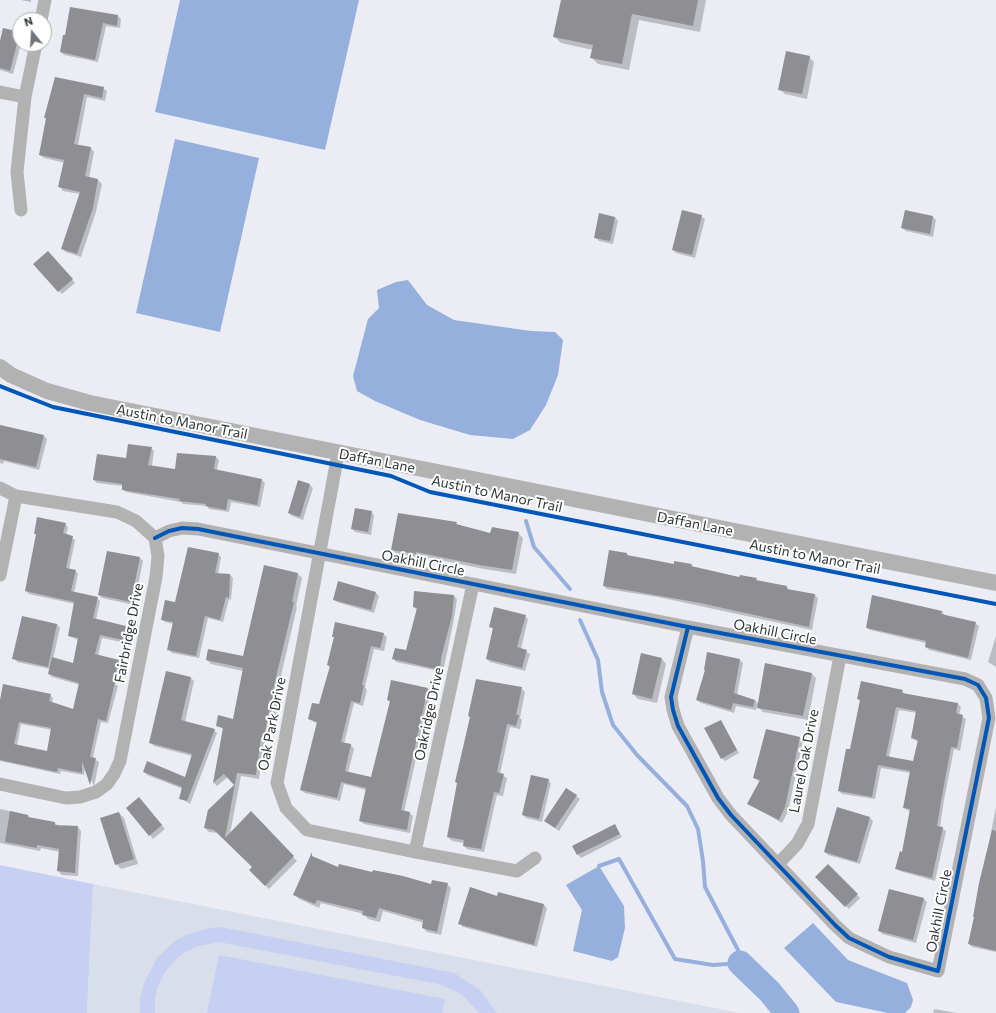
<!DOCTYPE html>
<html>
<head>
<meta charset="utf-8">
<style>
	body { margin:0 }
	#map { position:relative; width:996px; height:1013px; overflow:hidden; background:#ecedf4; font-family:Commissioner,sans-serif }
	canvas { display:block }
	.north { position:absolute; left:12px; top:12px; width:40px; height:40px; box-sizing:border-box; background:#fff; border:1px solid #adaeaf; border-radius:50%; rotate:342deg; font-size:11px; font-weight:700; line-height:16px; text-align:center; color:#323438 }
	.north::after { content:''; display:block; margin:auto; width:14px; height:18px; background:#73757a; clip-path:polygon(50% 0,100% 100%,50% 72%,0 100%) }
</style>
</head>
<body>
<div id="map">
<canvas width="996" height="1013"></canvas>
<div class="north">N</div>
</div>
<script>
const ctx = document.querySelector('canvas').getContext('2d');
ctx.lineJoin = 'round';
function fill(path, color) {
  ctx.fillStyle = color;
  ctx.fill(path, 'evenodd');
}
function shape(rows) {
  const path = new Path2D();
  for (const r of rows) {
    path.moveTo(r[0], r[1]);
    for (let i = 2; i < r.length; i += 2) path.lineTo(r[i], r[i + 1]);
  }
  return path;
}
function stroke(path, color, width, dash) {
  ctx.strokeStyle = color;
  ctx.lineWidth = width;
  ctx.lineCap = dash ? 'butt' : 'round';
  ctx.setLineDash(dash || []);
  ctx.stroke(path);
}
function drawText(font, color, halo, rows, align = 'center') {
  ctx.font = font + ' Commissioner,sans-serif';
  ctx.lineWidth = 4;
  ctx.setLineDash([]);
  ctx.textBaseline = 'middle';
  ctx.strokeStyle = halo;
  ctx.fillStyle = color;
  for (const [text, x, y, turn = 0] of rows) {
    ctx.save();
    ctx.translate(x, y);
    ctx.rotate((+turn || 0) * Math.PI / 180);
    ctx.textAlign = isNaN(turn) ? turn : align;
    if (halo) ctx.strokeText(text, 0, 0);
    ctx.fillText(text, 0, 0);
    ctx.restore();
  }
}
const built = shape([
	[93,884,740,1013,87,1013]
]);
const green = shape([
	[0,865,93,884,87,1013,0,1013],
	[221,927,454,973,480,990,497,1013,479,1013,462,994,438,984,219,942,199,946,185,952,174,961,165,972,158,986,155,999,155,1013,140,1013,140,999,144,983,157,958,176,940,186,935,210,928],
	[219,955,445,999,442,1013,207,1013]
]);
const water = shape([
	[180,0,359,0,325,150,155,112],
	[175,139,259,158,220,332,136,313],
	[408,280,427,305,454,320,531,331,555,332,563,340,558,375,546,405,530,430,513,439,470,435,420,420,375,401,357,391,353,376,368,319,379,308,377,290,396,282],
	[599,866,624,906,625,928,618,957,612,961,573,951,582,910,566,885],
	[813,923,848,960,907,983,913,1000,911,1007,905,1013,888,1013,836,1002,784,948]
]);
const shadow = shape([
	[21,0,31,0,31,2],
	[562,0,706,0,700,32,639,20,629,70,598,64,591,57,593,50,561,43,554,36],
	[118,16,121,19,120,28,106,26,98,62,64,55,61,52,64,36],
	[4,30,20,33,21,44,13,74,0,70,0,45],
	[809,57,814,62,807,99,785,94,779,89],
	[55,78,103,88,107,91,105,101,87,97,78,145,91,148,94,152,89,178,98,180,102,184,96,212,81,257,66,252,62,249,80,194,63,191,60,187,65,163,44,158,40,155,47,120,45,118],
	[906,211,933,217,936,220,933,237,906,231,902,228],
	[701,216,705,219,695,258,676,253,673,250],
	[615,217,618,221,613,244,599,241,596,238],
	[51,256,75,283,62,294,59,291],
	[0,425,44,436,47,439,39,470,4,461,3,464,0,463],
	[151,448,154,451,152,466,176,471,216,457,219,460,217,470,262,480,265,483,260,507,231,502,229,512,209,509,207,506,183,504,181,502,126,492,123,489,123,486,97,483,94,480,127,459],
	[299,482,310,485,313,488,303,520,292,516,289,513],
	[371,512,374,515,371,535,355,532,352,529],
	[456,523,459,526,491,534,518,533,523,538,516,574,484,569,421,556,420,559,397,554,392,550],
	[65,524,68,527,66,535,75,540,69,570,75,571,78,574,74,593,97,598,100,601,96,620,126,627,129,630,126,643,102,638,98,656,118,660,121,663,115,684,118,686,108,723,101,722,95,748,93,758,99,762,94,787,85,765,84,775,61,771,60,774,0,761,0,707,50,695,53,698,52,703,74,710,80,685,52,677,49,674,50,669,17,662,14,658,57,624,60,628,53,659,74,664,78,640,69,636,75,604,29,594,26,591,37,536,35,533],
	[21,724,52,730,48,752,17,746],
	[218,554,221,557,218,574,230,575,233,578,231,600,229,599,223,622,208,618,199,658,172,653,169,650,174,624,165,622,162,619],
	[627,554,629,557,674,565,691,564,694,568,740,578,740,576,756,579,759,582,787,587,790,591,815,595,818,598,812,630,658,597,607,589,604,586],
	[140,558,143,561,134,605,102,598,99,595],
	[298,574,302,578,296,606,297,607,276,697,278,700,276,715,273,715,268,741,265,741,259,779,241,776,230,834,251,813,297,861,269,889,250,870,253,867,219,833,209,832,205,828,208,811,235,785,228,777,217,786,214,783,224,730,217,725,234,720,243,671,211,664,207,660,244,658],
	[376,593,379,596,374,613,337,602,334,599],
	[454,596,457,599,454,619,443,672,396,662,393,658,407,652,417,610,414,607],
	[942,611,945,616,975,623,979,626,971,660,929,650,926,647,926,643,870,630,867,627],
	[525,616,528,619,521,649,530,654,525,671,490,662,487,659,493,629,490,626],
	[383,634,387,637,384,651,374,649,365,687,367,690,363,706,354,703,344,744,351,745,354,749,348,773,372,779,391,703,388,700,392,681,428,689,431,692,404,812,410,813,413,816,410,833,364,824,360,821,366,790,344,784,340,801,305,793,301,790,318,724,309,719,320,705,330,668,328,665,335,638,333,637],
	[996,636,996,667,988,662],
	[708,653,740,660,743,663,737,695,755,700,759,705,766,664,812,674,816,678,808,720,763,712,757,706,756,710,736,706,734,713,701,703,697,700,706,670],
	[661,658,666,664,657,703,638,699,633,694],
	[191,678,194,681,185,722,214,730,217,733,190,804,181,798,183,789,147,775,144,771,186,778,192,756,154,746,151,743],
	[521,688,525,692,520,718,522,720,520,729,510,727,500,774,507,778,503,796,497,795,484,852,467,849,464,846,464,843,452,841,448,837,471,718,469,716],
	[902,691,905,694,958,704,961,707,959,715,966,719,960,751,954,749,944,800,940,827,946,831,935,881,900,871,897,868,903,853,911,812,904,808,911,773,881,768,875,799,842,794,839,791,851,750,860,701,858,699],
	[899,710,917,713,912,738,918,742,914,762,889,757],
	[720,721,739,753,725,761,722,758],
	[767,731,800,738,803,741,788,811,782,823,749,804,760,782,754,778],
	[548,780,551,783,542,822,526,818,523,815],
	[567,789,580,799,559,831,545,821],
	[142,801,165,829,153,839,150,835],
	[996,807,996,952,972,947,969,944],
	[0,809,28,815,31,819,55,823,58,826,78,827,81,831,78,876,62,875,58,871,60,852,41,848,40,851,0,843],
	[119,813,124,818,138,864,121,869,116,864],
	[870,818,873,821,860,864,828,855,825,852],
	[614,825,622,837,581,858,578,855],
	[828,866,860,898,849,909,817,877],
	[339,868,373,873,432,885,447,884,451,888,441,935,427,932,423,928,424,923,383,911,380,922,368,919,364,914,321,903,319,908,299,899,295,895],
	[890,890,924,899,927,902,916,943,882,934,879,930],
	[498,897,544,905,547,908,537,947,463,927,459,923],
	[934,1009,957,1013,933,1013]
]);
const stream = shape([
	[526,521,534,547,570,589],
	[580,620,598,660,602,692,613,725,637,755,687,806,698,829,703,861,705,887,738,950,740,963,713,965,675,959,619,859,599,866]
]);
const river = shape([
	[740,963,770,992,787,1013]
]);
const building = shape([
	[561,0,698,0,693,26,632,14,622,64,590,58,593,45,553,37],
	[70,7,118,15,117,26,103,23,95,60,60,52,63,35,65,35],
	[3,28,20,32,10,71,0,68,0,41],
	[786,51,810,56,802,94,778,90],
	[55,77,104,87,102,98,84,94,74,144,91,147,85,176,98,179,93,208,77,254,61,249,80,192,58,187,64,160,39,155,46,118,44,118],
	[682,210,702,215,692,255,672,250],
	[905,210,933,216,930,234,901,228],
	[599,213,615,217,610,241,594,238],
	[48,251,73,279,58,292,33,264],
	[0,425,44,435,36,467,0,459],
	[128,444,152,447,148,465,175,469,177,453,216,456,214,469,262,479,257,505,228,499,226,510,205,506,206,504,179,501,180,499,122,490,122,484,93,480,97,454,126,458],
	[298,480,310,484,300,517,288,513],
	[355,508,372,511,368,532,351,529],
	[398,513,457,522,456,524,490,533,492,527,519,532,512,570,479,565,416,552,416,554,391,550],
	[37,517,66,523,63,533,73,536,66,568,76,570,71,591,98,597,93,618,126,626,123,640,100,635,95,654,119,660,113,682,115,682,106,721,98,719,90,757,96,758,90,785,82,761,82,773,58,768,57,772,0,760,0,700,3,684,51,694,49,701,73,709,79,683,48,674,52,657,73,663,78,638,68,636,74,602,25,591,36,534,34,534],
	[19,722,51,728,47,751,14,744],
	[188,547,219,553,215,573,230,574,229,598,226,597,220,620,205,616,196,656,167,650,173,622,161,620,165,600,175,602],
	[609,550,627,553,627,555,674,564,674,561,692,564,691,566,739,577,740,575,757,578,756,580,787,586,787,589,815,594,809,627,700,603,603,586],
	[107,551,140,557,131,602,98,595],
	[264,565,298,573,292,602,294,602,272,694,275,695,272,712,269,711,264,738,261,737,256,775,237,773,225,838,251,811,294,856,265,886,249,870,252,867,214,830,204,828,208,810,234,785,224,774,213,783,223,728,216,726,218,715,233,719,243,668,206,660,208,649,243,656],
	[338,581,376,592,371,610,333,600],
	[414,591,454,595,452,616,441,658,440,670,392,659,395,648,406,650,417,608,413,607],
	[872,595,942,611,941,614,976,622,968,658,925,647,926,641,866,628],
	[494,607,526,615,517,647,527,650,522,668,486,659,493,628,489,627],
	[22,616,57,624,48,667,12,659],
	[335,622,384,633,380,648,371,646,362,685,364,685,360,703,351,701,341,742,351,744,345,771,371,777,390,701,387,700,391,680,428,688,401,810,410,812,407,830,359,821,366,788,341,782,337,798,300,790,317,722,308,719,312,703,319,704,330,666,327,665,334,637,332,637],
	[707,652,740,659,734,693,755,700,753,707,733,703,731,710,696,700,705,670,704,670],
	[641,653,662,658,652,699,632,694],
	[765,663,812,673,803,716,757,708],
	[166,671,191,677,181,720,215,729,187,801,179,799,182,787,143,772,147,761,185,777,192,754,149,743],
	[476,679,522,687,516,715,519,715,516,726,507,724,497,772,504,774,499,793,494,792,481,849,463,846,464,840,447,837,457,783,455,782,470,717,468,716],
	[861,681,903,690,902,693,958,703,956,713,963,715,957,748,951,747,942,796,937,826,943,827,932,878,895,869,900,851,902,852,910,809,903,808,910,771,878,765,872,797,838,791,846,749,850,749,860,700,857,699],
	[896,707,916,711,911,738,918,740,913,761,886,756],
	[721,720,737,750,721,759,704,728],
	[766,729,800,737,785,807,779,820,747,804,760,780,753,778],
	[531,775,549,779,539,819,522,815],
	[566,788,577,795,555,828,544,821],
	[139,797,162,825,149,836,126,808],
	[837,807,870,817,857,862,824,852],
	[10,811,28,815,28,817,55,822,55,825,78,826,75,873,57,871,59,849,37,845,37,848,5,842],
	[119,812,134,859,115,865,100,818],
	[615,824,620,834,577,855,572,846],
	[992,830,996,831,996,951,968,944,974,917,973,917,979,883],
	[312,852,312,856,338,867,339,864,372,872,373,870,403,876,431,884,432,880,448,883,437,932,422,928,423,920,379,908,376,918,362,915,363,911,317,900,315,904,293,895],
	[828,864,858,894,845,907,815,877],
	[470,887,497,896,498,892,544,904,534,945,458,924],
	[889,889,924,898,913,940,878,931]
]);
const minor = shape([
	[41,20,45,0],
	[0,92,25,97],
	[21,210,17,172,25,97,36,44],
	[338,454,277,783,286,808,307,830,415,852,517,871,535,858],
	[0,488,16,496,117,512,136,521,155,538,158,556,156,577,120,761,114,774,107,784,96,792,80,797,66,798,0,784],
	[155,538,169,531,182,528,198,529,688,627,671,697,673,710,678,726,718,798,731,815,835,925,849,938,889,957,938,971,989,718,986,698,978,685,965,679,688,627],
	[0,575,16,496],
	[415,852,473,584],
	[779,863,797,844,808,824,840,656]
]);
const tertiary = shape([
	[0,367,11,375,47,391,90,403,996,583]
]);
const cycleway = shape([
	[0,386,53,407,391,476,430,492,996,604],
	[155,538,169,531,182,528,198,529,688,627,671,697,673,710,678,726,718,798,731,815,835,925,849,938,889,957,938,971,989,718,986,698,978,685,965,679,688,627]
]);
const streetNames = [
	["Austin to Manor Trail",182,422,11],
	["Daffan Lane",377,461,11],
	["Austin to Manor Trail",497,494,12],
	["Daffan Lane",695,524,11],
	["Austin to Manor Trail",815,557,11],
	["Oakhill Circle",423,563,11],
	["Oakhill Circle",775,632,11],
	["Fairbridge Drive",129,633,-79],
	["Oakridge Drive",429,714,-78],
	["Oak Park Drive",272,724,-79],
	["Laurel Oak Drive",804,761,-79],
	["Oakhill Circle",939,911,-79]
];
fill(built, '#d9deeb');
fill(green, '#c6d0f2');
fill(water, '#96b0de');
fill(shadow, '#0003');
stroke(stream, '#96b0de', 4);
stroke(river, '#96b0de', 25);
fill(building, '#8e8e93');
stroke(minor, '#b3b2b3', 13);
stroke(tertiary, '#b3b2b3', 16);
stroke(cycleway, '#0057b8', 4);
drawText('14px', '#323438', '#fff', streetNames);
</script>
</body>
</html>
